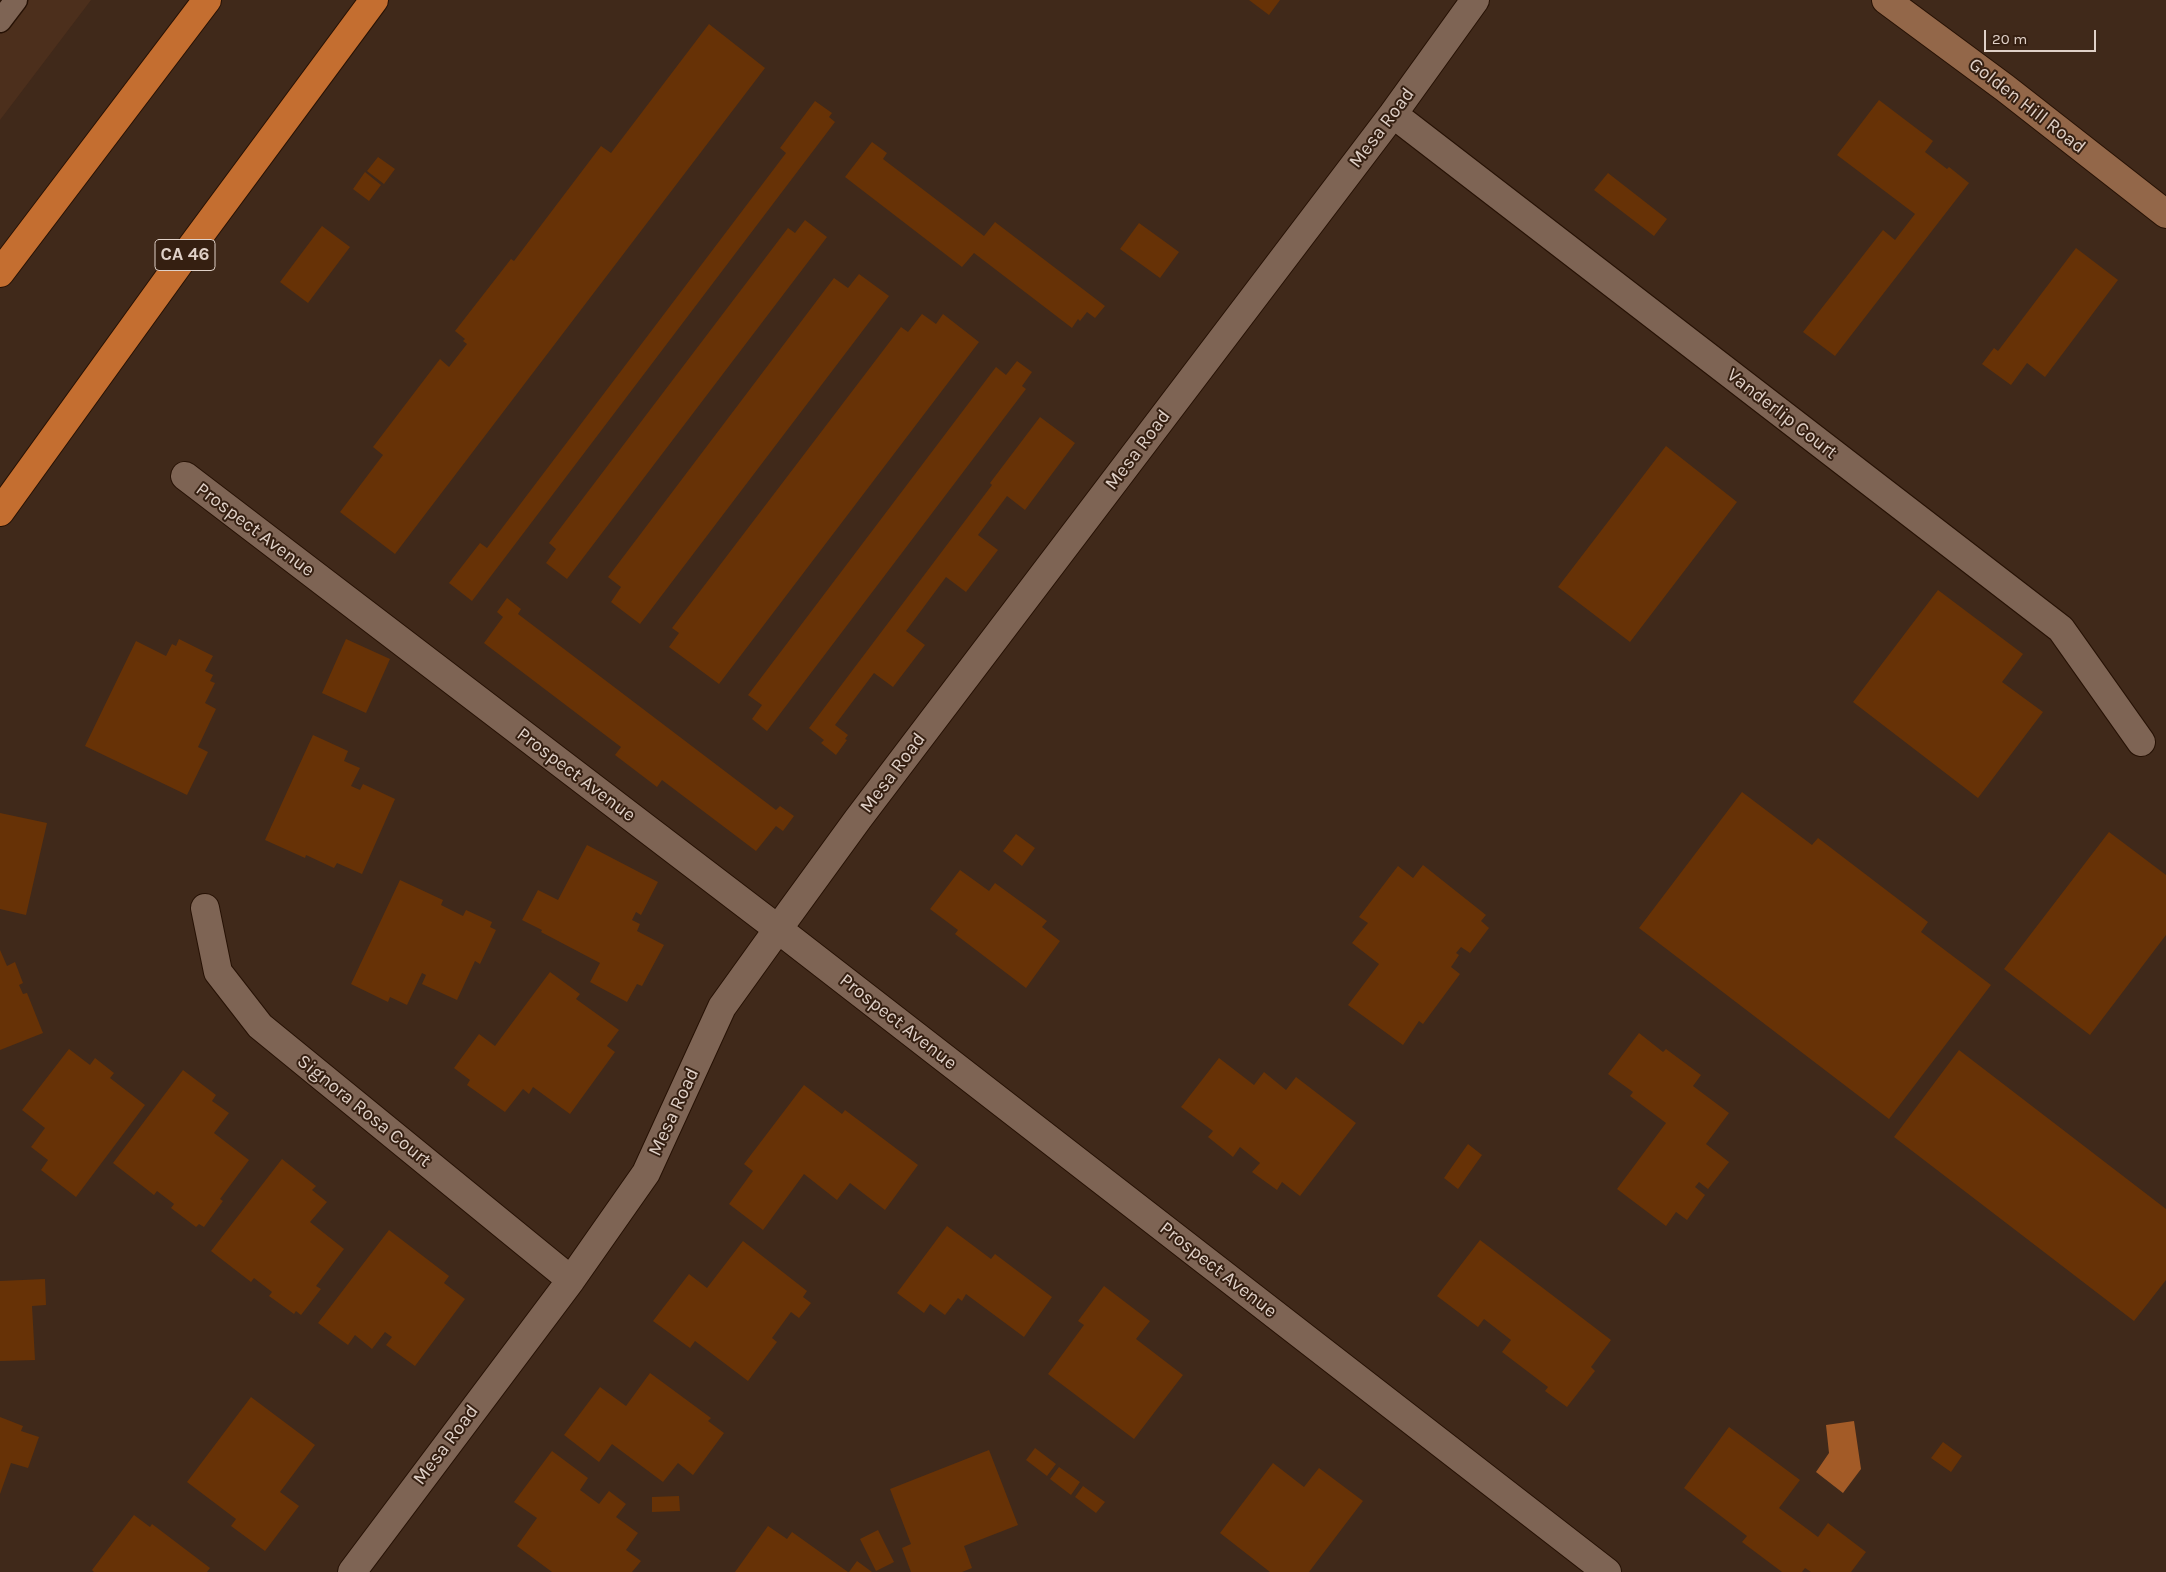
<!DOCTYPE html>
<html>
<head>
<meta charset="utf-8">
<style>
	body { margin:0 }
	#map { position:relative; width:2166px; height:1572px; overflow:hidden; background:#40291a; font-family:Karla,sans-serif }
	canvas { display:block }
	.scale { position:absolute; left:1984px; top:30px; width:112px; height:22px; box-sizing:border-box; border:2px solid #e0d1c8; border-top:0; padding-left:6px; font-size:15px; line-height:18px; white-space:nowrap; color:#e0d1c8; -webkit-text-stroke:4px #351f11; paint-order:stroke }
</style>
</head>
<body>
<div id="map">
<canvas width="2166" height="1572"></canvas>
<div class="scale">20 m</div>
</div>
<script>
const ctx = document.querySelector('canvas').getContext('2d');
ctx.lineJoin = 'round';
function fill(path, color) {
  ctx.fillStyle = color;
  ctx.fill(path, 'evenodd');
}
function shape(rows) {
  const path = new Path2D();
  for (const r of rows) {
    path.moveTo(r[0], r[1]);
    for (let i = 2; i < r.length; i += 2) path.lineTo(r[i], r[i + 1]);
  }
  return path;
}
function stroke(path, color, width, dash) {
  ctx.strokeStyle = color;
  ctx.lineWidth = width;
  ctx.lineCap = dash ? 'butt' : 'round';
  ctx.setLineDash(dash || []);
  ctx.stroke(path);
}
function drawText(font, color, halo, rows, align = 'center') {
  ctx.font = font + ' Karla,sans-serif';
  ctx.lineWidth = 4;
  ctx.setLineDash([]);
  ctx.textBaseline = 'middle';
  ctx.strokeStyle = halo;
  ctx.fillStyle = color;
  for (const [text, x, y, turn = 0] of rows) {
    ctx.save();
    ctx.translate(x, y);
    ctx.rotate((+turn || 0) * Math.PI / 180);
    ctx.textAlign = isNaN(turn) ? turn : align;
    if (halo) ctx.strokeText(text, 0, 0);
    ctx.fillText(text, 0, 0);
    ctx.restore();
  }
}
const built = shape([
	[0,0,91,0,0,120]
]);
const water = shape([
	[1854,1421,1861,1469,1843,1493,1816,1472,1829,1453,1826,1425]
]);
const building = shape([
	[1249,0,1280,0,1269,15],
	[709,24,765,68,395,554,340,512,383,455,373,447,440,359,449,367,467,344,463,341,465,339,455,331,511,259,514,261,601,146,611,153],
	[1879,100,1933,141,1925,152,1947,169,1949,167,1969,183,1835,356,1803,332,1883,230,1895,240,1915,214,1837,155],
	[815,101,832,113,829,117,835,122,472,601,449,583,480,543,487,548,786,153,780,148],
	[872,142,887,153,883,159,984,236,995,222,1105,306,1095,318,1087,312,1080,321,1078,319,1072,328,974,253,962,267,845,177],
	[378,157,395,169,384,184,367,171],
	[365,172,381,185,369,201,353,189],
	[1608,173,1667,219,1654,236,1594,190],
	[805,220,827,237,567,579,546,563,556,549,549,543,788,228,795,233],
	[1139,223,1179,252,1160,278,1120,249],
	[322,226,350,247,308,303,280,282],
	[2076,248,2118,280,2045,377,2027,363,2011,385,1982,364,1994,348,1998,351],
	[859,274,889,296,640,624,611,602,621,587,608,577,834,278,848,288],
	[922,314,936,324,943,314,979,342,719,684,669,647,679,633,672,628,901,327,908,332],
	[1017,361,1032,372,1022,386,1026,389,767,731,752,719,762,705,748,695,996,367,1006,375],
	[1040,417,1075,443,1025,510,1007,496,978,535,998,550,966,592,946,577,906,631,925,645,893,687,874,673,835,725,848,735,845,739,847,740,836,755,821,743,824,740,809,728,992,485,990,483],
	[1666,446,1737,502,1630,642,1558,587],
	[1938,590,2023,654,2002,682,2043,712,1978,798,1853,702],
	[507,598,521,609,518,614,776,810,780,806,794,816,783,831,776,826,756,851,662,780,657,787,615,755,621,747,484,643,503,617,497,612],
	[179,639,213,656,205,671,213,675,210,681,215,683,205,703,216,709,198,747,208,752,187,795,85,746,136,641,166,656,172,644,176,646],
	[346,639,390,659,366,713,322,693],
	[313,735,348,751,344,761,360,768,351,786,360,790,363,784,395,799,362,874,337,863,334,868,306,855,305,858,265,840],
	[1742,792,1812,845,1818,838,1928,922,1921,932,1991,985,1889,1119,1639,928],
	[0,813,47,823,26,915,0,909],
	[2109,832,2166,875,2166,935,2090,1035,2004,969],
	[1016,834,1035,848,1022,866,1003,851],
	[587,845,658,882,641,915,636,912,632,920,640,924,637,931,664,945,642,986,637,984,627,1002,590,982,600,963,541,932,542,930,522,920,538,890,558,900],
	[1423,865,1486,915,1481,921,1489,928,1470,953,1461,947,1456,953,1459,955,1451,967,1460,974,1423,1024,1419,1021,1403,1045,1348,1005,1379,964,1352,943,1368,923,1359,917,1398,866,1413,878],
	[960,870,989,891,995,883,1047,921,1042,927,1060,941,1026,988,955,934,958,930,930,909],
	[400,880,443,900,441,905,463,916,466,910,492,922,490,927,496,930,480,964,475,961,457,1000,422,984,426,975,422,973,407,1005,390,997,388,1002,351,984],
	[0,950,7,966,15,962,23,983,19,985,23,994,27,993,43,1033,0,1050],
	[550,972,580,994,576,999,619,1030,607,1046,615,1052,570,1114,533,1087,529,1094,523,1089,505,1112,467,1085,470,1080,454,1068,479,1034,495,1046],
	[1639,1033,1663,1052,1666,1049,1701,1075,1693,1086,1729,1113,1706,1144,1729,1162,1708,1189,1699,1182,1695,1187,1705,1195,1687,1220,1676,1212,1666,1226,1617,1189,1666,1123,1630,1096,1633,1092,1608,1074],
	[69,1049,90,1065,95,1058,114,1073,110,1078,145,1105,76,1197,41,1170,48,1160,31,1147,45,1128,22,1110],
	[1959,1050,2166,1209,2166,1280,2134,1321,1894,1137],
	[1219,1058,1254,1085,1264,1072,1286,1090,1296,1077,1356,1123,1300,1196,1282,1182,1277,1190,1252,1172,1260,1163,1240,1147,1233,1157,1208,1137,1213,1131,1181,1107],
	[183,1070,216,1095,212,1101,229,1113,214,1133,249,1160,220,1199,223,1201,204,1227,199,1224,196,1227,171,1208,174,1204,157,1191,154,1195,113,1163],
	[804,1085,842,1114,845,1110,918,1165,885,1210,850,1183,837,1200,804,1174,763,1230,729,1204,753,1171,744,1164],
	[1468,1144,1482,1155,1458,1189,1444,1178],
	[282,1159,316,1186,312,1190,327,1202,310,1222,344,1249,316,1286,321,1289,301,1315,296,1311,294,1314,269,1296,272,1292,254,1278,251,1282,211,1251],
	[947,1226,991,1259,995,1254,1052,1297,1024,1337,966,1294,962,1301,958,1298,945,1315,930,1304,924,1313,897,1293],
	[389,1230,449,1276,444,1283,465,1299,415,1366,386,1345,392,1337,385,1332,372,1349,355,1335,348,1345,318,1323],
	[1480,1240,1611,1340,1591,1367,1595,1371,1567,1407,1545,1391,1548,1387,1502,1352,1511,1340,1484,1319,1478,1327,1437,1296],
	[743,1241,807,1291,803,1297,811,1303,799,1318,791,1312,772,1338,777,1342,748,1381,695,1341,690,1348,653,1321,689,1274,707,1288],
	[45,1279,46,1305,32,1306,35,1360,0,1361,0,1281],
	[1104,1286,1150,1321,1136,1339,1183,1375,1134,1439,1048,1374,1084,1325,1078,1321],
	[650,1373,711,1418,708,1421,724,1433,693,1475,678,1463,663,1482,612,1444,599,1462,564,1435,600,1387,626,1406],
	[251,1397,315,1445,280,1492,299,1506,265,1551,231,1526,236,1519,187,1482],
	[0,1417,23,1426,21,1431,39,1437,28,1468,11,1463,0,1494],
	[1729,1427,1800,1480,1779,1508,1818,1537,1828,1523,1866,1552,1851,1572,1811,1572,1805,1568,1802,1572,1782,1572,1742,1542,1747,1536,1684,1488],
	[1943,1442,1962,1456,1951,1472,1931,1458],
	[1035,1448,1056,1464,1047,1476,1026,1460],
	[989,1450,1018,1525,964,1546,972,1568,962,1572,911,1572,902,1548,911,1544,890,1489],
	[552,1451,588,1478,580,1490,599,1504,609,1491,626,1504,616,1517,638,1533,626,1550,641,1561,632,1572,552,1572,517,1546,537,1518,514,1502],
	[1273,1463,1304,1487,1319,1468,1363,1501,1309,1572,1270,1572,1220,1533],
	[1059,1467,1080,1482,1071,1495,1050,1479],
	[1083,1486,1105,1502,1096,1513,1075,1497],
	[679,1496,680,1511,652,1512,652,1497],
	[134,1515,150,1527,152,1524,210,1568,207,1572,94,1572,92,1570],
	[768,1526,787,1539,792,1532,848,1572,735,1572],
	[878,1530,894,1562,876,1571,860,1539],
	[857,1561,872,1572,849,1572]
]);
const lane = shape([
	[0,21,16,0]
]);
const street = shape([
	[1393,114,2061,629,2141,742],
	[185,476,778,929,1607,1572],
	[205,908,218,972,260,1026,571,1280],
	[352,1572,571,1280,646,1173,722,1007,778,929,858,819,1393,114,1475,0]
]);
const secondary = shape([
	[1886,0,2005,88,2166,214]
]);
const highway = shape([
	[0,273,207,0],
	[0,512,189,250,374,0]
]);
const shields = [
	[185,255,60]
];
const shieldNames = [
	["CA 46",185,255]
];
const streetNames = [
	["Golden Hill Road",2027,106,38],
	["Mesa Road",1382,128,-53],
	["Vanderlip Court",1782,414,38],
	["Mesa Road",1138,450,-53],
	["Prospect Avenue",255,530,37],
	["Mesa Road",893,773,-53],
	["Prospect Avenue",576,775,37],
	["Prospect Avenue",898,1022,38],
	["Signora Rosa Court",364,1111,39],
	["Mesa Road",674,1112,-65],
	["Prospect Avenue",1218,1270,38],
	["Mesa Road",446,1445,-53]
];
fill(built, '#4c2f1c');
fill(water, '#a35b27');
fill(building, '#673206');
stroke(lane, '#261104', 25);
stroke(street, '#261104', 30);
stroke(secondary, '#261104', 30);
stroke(highway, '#261104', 30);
stroke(lane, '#7e6454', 22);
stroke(street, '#7e6454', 28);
stroke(secondary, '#936749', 28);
stroke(highway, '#c46e30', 28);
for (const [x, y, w] of shields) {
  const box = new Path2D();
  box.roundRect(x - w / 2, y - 15.5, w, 31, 4);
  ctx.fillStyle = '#351f11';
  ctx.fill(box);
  stroke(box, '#e0d1c8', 1);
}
drawText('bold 18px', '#e0d1c8', null, shieldNames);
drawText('19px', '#e0d1c8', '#351f11', streetNames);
</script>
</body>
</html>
